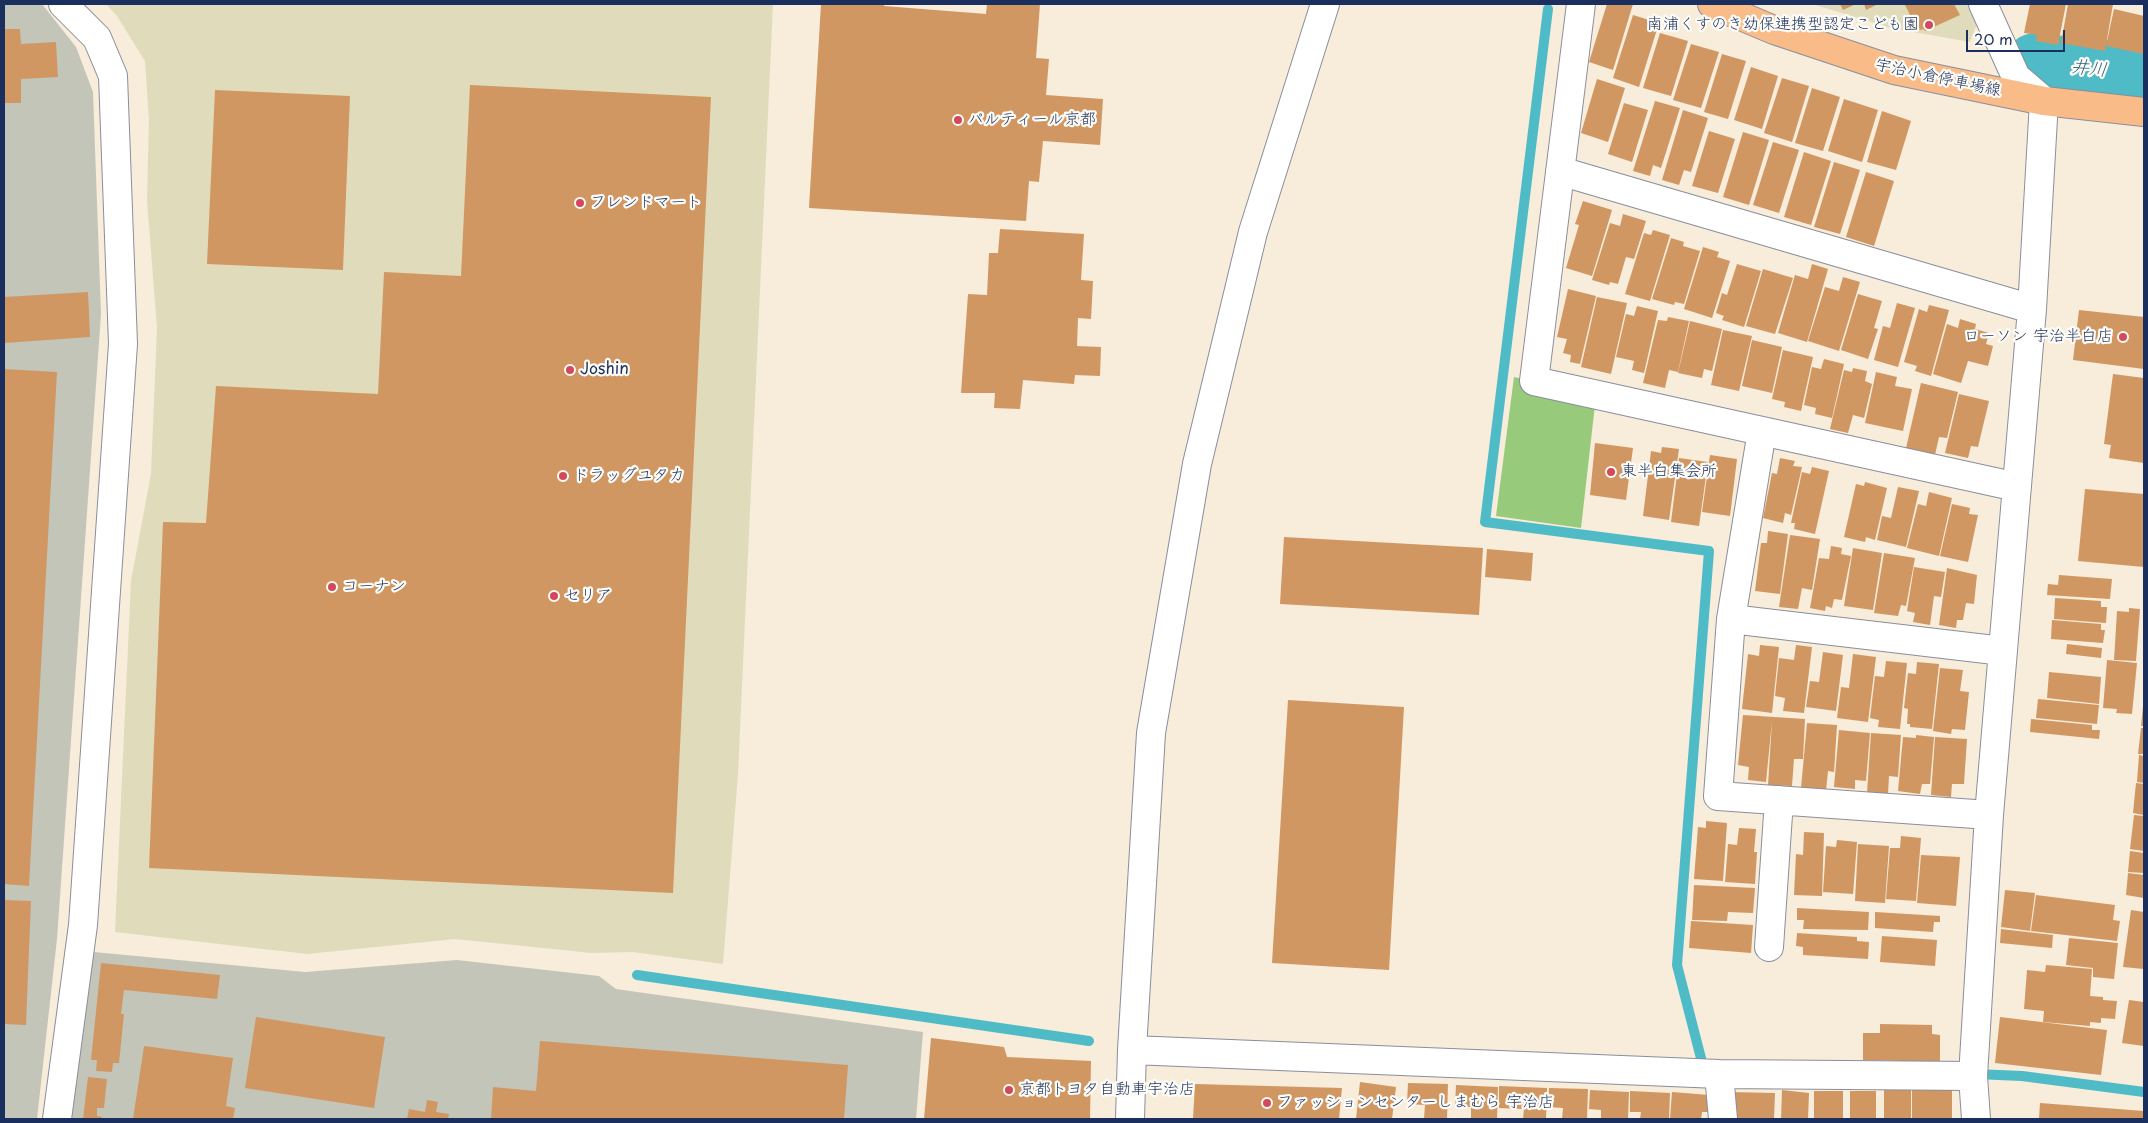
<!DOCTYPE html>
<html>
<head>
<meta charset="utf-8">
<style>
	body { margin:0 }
	#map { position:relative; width:2148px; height:1123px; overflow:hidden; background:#f8ecda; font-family:"Playpen Sans",sans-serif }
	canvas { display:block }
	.frame { position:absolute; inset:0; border:5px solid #1b2f5e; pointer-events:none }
	.scale { position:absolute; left:1966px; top:30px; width:99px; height:22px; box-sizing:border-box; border:2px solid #1b2f5e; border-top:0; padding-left:6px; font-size:15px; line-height:18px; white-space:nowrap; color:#1b2f5e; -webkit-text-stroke:4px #fdfcf7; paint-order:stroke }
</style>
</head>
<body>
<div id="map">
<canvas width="2148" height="1123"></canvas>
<div class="frame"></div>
<div class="scale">20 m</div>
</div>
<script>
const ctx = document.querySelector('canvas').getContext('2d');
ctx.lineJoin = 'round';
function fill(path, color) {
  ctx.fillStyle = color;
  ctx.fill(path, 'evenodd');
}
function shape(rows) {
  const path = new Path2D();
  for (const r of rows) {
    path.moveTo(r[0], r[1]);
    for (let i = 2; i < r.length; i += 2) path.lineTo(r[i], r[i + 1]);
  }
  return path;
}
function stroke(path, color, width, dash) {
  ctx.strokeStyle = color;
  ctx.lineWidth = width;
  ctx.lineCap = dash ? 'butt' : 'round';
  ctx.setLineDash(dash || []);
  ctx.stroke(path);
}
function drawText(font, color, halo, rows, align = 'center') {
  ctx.font = font + ' "Playpen Sans","Klee One",sans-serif';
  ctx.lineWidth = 4.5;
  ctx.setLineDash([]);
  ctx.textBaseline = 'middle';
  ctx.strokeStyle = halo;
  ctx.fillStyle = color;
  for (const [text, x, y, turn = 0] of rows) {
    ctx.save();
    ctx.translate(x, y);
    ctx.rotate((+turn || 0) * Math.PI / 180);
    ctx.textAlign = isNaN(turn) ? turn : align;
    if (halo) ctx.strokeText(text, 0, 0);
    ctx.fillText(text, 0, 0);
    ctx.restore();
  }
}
const built = shape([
	[106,4,773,4,738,774,723,964,633,952,592,953,455,939,307,954,115,932,131,581,151,474,157,328,147,200,149,120,145,61,117,16],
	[1812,4,1970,4,1978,21,1970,42,1891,28]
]);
const industrial = shape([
	[4,4,42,4,76,47,93,92,101,314,57,939,37,1119,4,1119],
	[94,952,305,972,457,960,599,976,616,989,923,1032,916,1119,71,1119]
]);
const green = shape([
	[1514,377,1596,396,1581,528,1496,516]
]);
const stream = shape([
	[1548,9,1485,522,1709,551,1677,965,1703,1066],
	[637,975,1089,1041],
	[1975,1074,2022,1076,2144,1092]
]);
const river = shape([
	[2034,63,2113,70,2144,75]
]);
const building = shape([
	[821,4,884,4,884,6,986,14,987,4,1040,4,1036,58,1049,59,1046,95,1103,99,1100,145,1043,141,1039,182,1029,181,1026,221,809,208],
	[1607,4,1633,4,1613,70,1589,62],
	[1840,4,1856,4,1843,10],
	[1864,4,1878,4,1866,10],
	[1908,4,1954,4,1960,15,1925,31,1923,29,1918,31,1905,5],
	[2030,4,2066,4,2058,45,2036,41,2037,35,2024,33],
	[2068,4,2113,4,2105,51,2061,43],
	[2114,9,2144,16,2144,54,2106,46],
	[1633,15,1659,23,1639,87,1613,78],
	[4,29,20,29,21,44,56,42,58,77,21,79,21,103,4,103],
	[1660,33,1688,41,1671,96,1643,88],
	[1691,44,1719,52,1701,108,1673,100],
	[1722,54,1746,61,1728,119,1704,112],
	[1751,67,1778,76,1762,129,1734,120],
	[1782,78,1809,86,1792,142,1764,133],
	[1597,79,1625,88,1608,142,1581,133],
	[470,85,711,97,673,893,149,868,163,522,206,523,216,386,378,394,384,272,461,276],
	[1812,88,1840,97,1823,151,1795,143],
	[215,90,350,96,343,270,207,264],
	[1844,99,1878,110,1862,162,1828,151],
	[1655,101,1680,108,1661,168,1653,165,1650,176,1633,171],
	[1624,103,1648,110,1632,162,1608,154],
	[1683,110,1708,118,1691,172,1684,170,1679,185,1662,180],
	[1882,111,1911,121,1896,170,1867,162],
	[1709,131,1735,139,1718,193,1692,186],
	[1743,132,1769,140,1749,205,1723,197],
	[1773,142,1799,150,1779,213,1753,205],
	[1804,152,1831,161,1811,225,1784,217],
	[1834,162,1860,170,1840,234,1814,227],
	[1866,172,1894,181,1874,246,1846,237],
	[1583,201,1612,210,1592,276,1566,268,1579,225,1575,224],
	[1623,214,1646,221,1634,259,1626,257,1618,284,1610,282,1609,285,1592,280,1610,223,1620,226],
	[1000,229,1084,234,1081,280,1093,281,1091,319,1078,318,1077,346,1101,347,1100,376,1075,375,1074,384,1023,380,1020,409,994,408,995,393,961,393,968,294,987,295,989,253,998,253],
	[1653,230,1670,235,1650,301,1625,294,1644,233,1651,235],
	[1671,238,1684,242,1683,246,1700,251,1684,304,1675,302,1674,305,1652,299],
	[1703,247,1719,252,1717,257,1730,261,1712,318,1684,309],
	[1737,264,1761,271,1744,327,1722,320,1724,316,1716,313,1722,293,1727,295],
	[1812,264,1828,269,1807,342,1778,333,1795,275,1808,279],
	[1763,269,1793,278,1775,334,1746,326],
	[1843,277,1860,282,1839,351,1808,341,1825,287,1839,291],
	[1568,289,1596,296,1580,364,1570,362,1571,355,1563,353,1567,339,1557,337],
	[88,292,90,337,4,343,4,297],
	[1858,294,1882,301,1874,328,1878,329,1868,359,1841,350],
	[1597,297,1627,303,1611,374,1581,367],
	[1897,303,1915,308,1898,367,1874,360,1883,326,1890,328],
	[1929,305,1949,310,1931,376,1915,371,1917,366,1904,362,1919,309,1927,312],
	[1637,306,1658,311,1644,373,1632,370,1634,361,1616,357,1626,314,1634,316],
	[2079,310,2144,317,2144,369,2073,360],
	[1668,317,1689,321,1678,372,1669,370,1665,388,1643,383,1658,320,1667,321],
	[1960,319,1976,324,1975,329,1989,333,1986,344,1993,346,1988,366,1968,361,1961,383,1933,374,1947,324,1958,328],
	[1690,321,1722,329,1712,371,1704,369,1702,378,1678,373],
	[1723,330,1752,336,1739,391,1711,385],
	[1752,340,1782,347,1772,393,1742,386],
	[1783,350,1813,357,1801,411,1784,407,1785,402,1772,399],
	[1824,359,1844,364,1832,418,1815,414,1816,408,1804,405,1812,367,1821,369],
	[1853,368,1867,371,1865,381,1872,384,1864,418,1853,415,1848,433,1830,429,1844,370,1852,372],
	[4,369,57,372,29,886,4,884],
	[1876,372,1897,377,1895,386,1912,389,1903,431,1865,423],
	[2113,374,2144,378,2144,463,2109,458,2111,445,2104,444],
	[1921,383,1958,392,1947,438,1939,437,1935,455,1906,448],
	[1959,394,1989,401,1978,447,1971,446,1968,458,1945,453],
	[1595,443,1633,448,1626,500,1590,495],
	[1662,447,1679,449,1669,520,1643,516,1651,451,1661,453],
	[1710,455,1737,459,1730,516,1702,512],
	[1679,458,1708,462,1699,526,1671,522],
	[1780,458,1795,461,1793,466,1802,467,1791,515,1785,513,1783,523,1763,518,1772,473,1777,474],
	[1812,467,1829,471,1815,534,1794,529,1795,523,1791,523,1802,472,1810,474],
	[1865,482,1887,488,1875,540,1866,537,1865,542,1844,537,1856,484,1864,486],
	[1898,487,1919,491,1906,547,1877,540,1882,516,1891,518],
	[2085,489,2144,494,2144,567,2078,561],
	[1929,492,1952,498,1939,556,1907,548,1918,504,1926,506],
	[1952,504,1970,508,1969,514,1978,515,1968,562,1940,556],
	[1768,531,1788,534,1780,594,1755,591,1761,543,1767,543],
	[1790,535,1820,539,1812,590,1802,588,1798,609,1779,607],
	[1284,537,1483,548,1479,615,1280,604],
	[1831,546,1842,548,1841,554,1851,556,1842,600,1834,599,1832,608,1826,606,1825,611,1810,608,1819,558,1829,559],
	[1853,548,1882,553,1873,610,1844,606],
	[1487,549,1533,553,1531,581,1485,577],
	[1884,553,1915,558,1906,606,1901,605,1898,616,1874,613],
	[1914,567,1945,572,1941,597,1934,596,1930,625,1913,622,1915,613,1907,611],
	[1947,568,1977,575,1974,604,1966,603,1963,620,1957,620,1956,628,1939,625],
	[2059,575,2112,579,2110,599,2047,595,2048,584,2058,585],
	[2055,598,2101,601,2101,607,2107,607,2106,623,2054,619],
	[2129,608,2140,609,2136,661,2114,660,2117,611,2129,612],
	[2052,620,2101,624,2101,630,2105,630,2103,643,2051,639],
	[2067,644,2102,648,2101,658,2066,654],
	[1760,645,1779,647,1772,713,1742,709,1748,654,1759,656],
	[1796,645,1812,647,1804,713,1783,711,1785,698,1775,696,1779,658,1794,660],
	[1823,652,1843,655,1836,711,1806,707,1810,681,1819,682],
	[1853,654,1876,657,1868,722,1837,718,1841,687,1849,688],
	[2107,660,2137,663,2132,714,2116,713,2117,709,2103,708],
	[1886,661,1907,663,1900,729,1878,727,1879,720,1870,718,1875,676,1884,677],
	[1917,662,1939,664,1932,729,1910,727,1910,724,1907,724,1908,709,1904,708,1908,673,1916,674],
	[1940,668,1963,670,1960,691,1969,692,1965,730,1952,729,1951,734,1933,731],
	[2049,672,2101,677,2099,704,2047,698],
	[2038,699,2099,705,2097,724,2036,718],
	[1288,700,1404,707,1389,970,1272,963],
	[2143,706,2144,706,2144,726,2141,726],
	[1743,715,1805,719,1803,759,1794,759,1792,786,1768,785,1772,721,1766,782,1748,780,1749,767,1738,765],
	[2031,719,2092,725,2092,730,2100,730,2099,739,2030,732],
	[1807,723,1837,725,1834,772,1828,771,1826,791,1801,788],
	[2141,728,2144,728,2144,754,2138,754],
	[1839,730,1870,733,1866,781,1855,780,1855,789,1834,787],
	[1871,733,1901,735,1898,777,1889,776,1888,794,1867,793],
	[1916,735,1934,737,1930,784,1922,784,1920,794,1898,791,1903,737,1916,738],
	[1935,737,1967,739,1964,784,1952,784,1951,797,1931,795],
	[2139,755,2144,756,2144,783,2137,782],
	[2136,783,2144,784,2144,815,2133,813],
	[2134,815,2144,816,2144,851,2130,849],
	[1706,821,1727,823,1723,881,1694,879,1698,827,1706,828],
	[1739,828,1756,829,1754,852,1757,852,1755,884,1725,882,1728,844,1737,845],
	[1804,832,1824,833,1822,896,1794,895,1796,854,1803,855],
	[1901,836,1921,838,1916,901,1886,899,1890,848,1900,848],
	[1837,840,1857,842,1853,894,1823,892,1826,846,1836,847],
	[1858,844,1889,846,1885,903,1855,901],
	[2130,851,2144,853,2144,873,2128,872],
	[1921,855,1960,857,1956,906,1917,903],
	[2128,873,2144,875,2144,898,2126,895],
	[1694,885,1755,888,1753,913,1728,912,1727,921,1692,920],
	[2005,890,2035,893,2030,931,2001,927],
	[2036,895,2115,905,2113,920,2120,921,2117,941,2031,931],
	[4,900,31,901,26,1025,4,1024],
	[1797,908,1869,912,1868,930,1803,929,1804,920,1797,920],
	[2131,910,2144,912,2144,969,2123,967],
	[1875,912,1940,916,1940,922,1934,922,1933,932,1875,928],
	[1691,921,1753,925,1751,953,1689,948],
	[2001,929,2053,935,2052,948,2000,943],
	[1797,933,1857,937,1857,941,1869,942,1868,959,1803,955,1803,947,1796,946],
	[1882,936,1937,940,1935,966,1880,962],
	[2069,938,2118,943,2114,979,2093,977,2093,968,2066,965],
	[101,963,220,975,217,999,124,990,121,1014,124,1014,119,1063,113,1063,112,1072,96,1071,97,1060,91,1060],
	[2046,965,2092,969,2090,996,2103,997,2103,1000,2117,1001,2115,1019,2101,1018,2101,1023,2090,1022,2090,1026,2043,1022,2044,1011,2024,1009,2027,970,2045,972],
	[2129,1000,2144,1002,2144,1046,2122,1043],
	[256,1017,385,1037,374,1108,245,1088],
	[2000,1017,2107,1030,2101,1075,1995,1063],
	[1880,1024,1932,1025,1932,1034,1940,1035,1940,1062,1863,1060,1863,1033,1880,1033],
	[931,1038,1004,1047,1007,1057,1091,1061,1090,1119,924,1119],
	[540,1041,848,1065,844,1119,491,1119,493,1087,536,1091],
	[144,1046,233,1058,226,1106,235,1108,233,1119,133,1119],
	[88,1077,107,1079,104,1108,97,1108,97,1116,102,1117,101,1119,83,1119],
	[1360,1082,1396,1087,1392,1119,1356,1119],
	[1408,1083,1448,1084,1447,1119,1424,1119,1425,1105,1407,1104],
	[1195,1084,1342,1088,1339,1119,1193,1119],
	[1456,1085,1498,1087,1497,1119,1471,1119,1471,1107,1455,1106],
	[1499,1086,1547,1088,1546,1119,1523,1119,1524,1109,1499,1108],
	[1549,1088,1588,1089,1587,1119,1562,1119,1563,1108,1548,1107],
	[1884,1089,1911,1089,1911,1119,1884,1119],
	[1912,1089,1952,1090,1952,1119,1912,1119],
	[1590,1090,1629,1092,1628,1119,1601,1119,1601,1110,1589,1109],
	[1782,1090,1809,1093,1808,1119,1781,1119],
	[1630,1091,1670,1093,1669,1119,1640,1119,1641,1112,1630,1112],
	[1814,1091,1843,1091,1843,1119,1814,1119],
	[1850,1091,1876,1091,1876,1119,1850,1119],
	[1672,1092,1709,1095,1708,1112,1702,1112,1701,1119,1670,1119],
	[1730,1092,1775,1093,1774,1118,1729,1119],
	[427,1100,438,1102,436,1112,449,1114,448,1119,407,1119,409,1109,425,1112],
	[2040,1103,2144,1111,2144,1119,2039,1119]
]);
const minor = shape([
	[1581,4,1534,381,2017,487],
	[1560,171,2032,309],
	[1762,431,1731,619,1718,796,1989,815],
	[1731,619,2003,651],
	[1769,947,1779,800],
	[1132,1050,1719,1074,1973,1076],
	[1719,1074,1723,1119],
	[57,1119,83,925,123,344,113,76,97,38,63,4],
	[1130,1119,1132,1050,1151,733,1197,464,1253,232,1325,4],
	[1976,1119,1973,1076,1989,815,2032,309,2044,101,2016,77,1983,4]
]);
const major = shape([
	[1712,4,1774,30,1894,70,2044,101,2144,112]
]);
const markers = [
	[1929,25,5,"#d1495b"],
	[958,120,5,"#d1495b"],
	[580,203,5,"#d1495b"],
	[2123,337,5,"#d1495b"],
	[570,370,5,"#d1495b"],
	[1611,472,5,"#d1495b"],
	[563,476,5,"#d1495b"],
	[332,587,5,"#d1495b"],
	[554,596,5,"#d1495b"],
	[1009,1090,5,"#d1495b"],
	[1267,1103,5,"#d1495b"]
];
const poiNames = [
	["南浦くすのき幼保連携型認定こども園",1919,25,"right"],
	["パルティール京都",968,120],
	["フレンドマート",590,203],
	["ローソン 宇治半白店",2113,337,"right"],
	["Joshin",580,370],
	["東半白集会所",1621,472],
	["ドラッグユタカ",573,476],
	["コーナン",342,587],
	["セリア",564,596],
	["京都トヨタ自動車宇治店",1019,1090],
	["ファッションセンターしまむら 宇治店",1277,1103]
];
const streetNames = [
	["宇治小倉停車場線",1938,78,12]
];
const waterNames = [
	["井川",2089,69,6]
];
fill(built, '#e0dcbb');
fill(industrial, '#c4c5b9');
fill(green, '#97ca7b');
stroke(stream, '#4ebbc6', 10);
stroke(river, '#4ebbc6', 59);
fill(building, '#d19762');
stroke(minor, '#8a8e9c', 30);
stroke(major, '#8a8e9c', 30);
stroke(minor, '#fff', 28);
stroke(major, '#f9bc89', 28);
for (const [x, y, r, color] of markers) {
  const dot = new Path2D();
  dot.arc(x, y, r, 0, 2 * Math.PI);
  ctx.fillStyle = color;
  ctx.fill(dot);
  stroke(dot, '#fdfcf7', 2);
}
drawText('16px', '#1b2f5e', '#fdfcf7', poiNames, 'left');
drawText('16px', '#1b2f5e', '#fdfcf7', streetNames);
drawText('italic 18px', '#2d6082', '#fdfcf7', waterNames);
</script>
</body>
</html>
